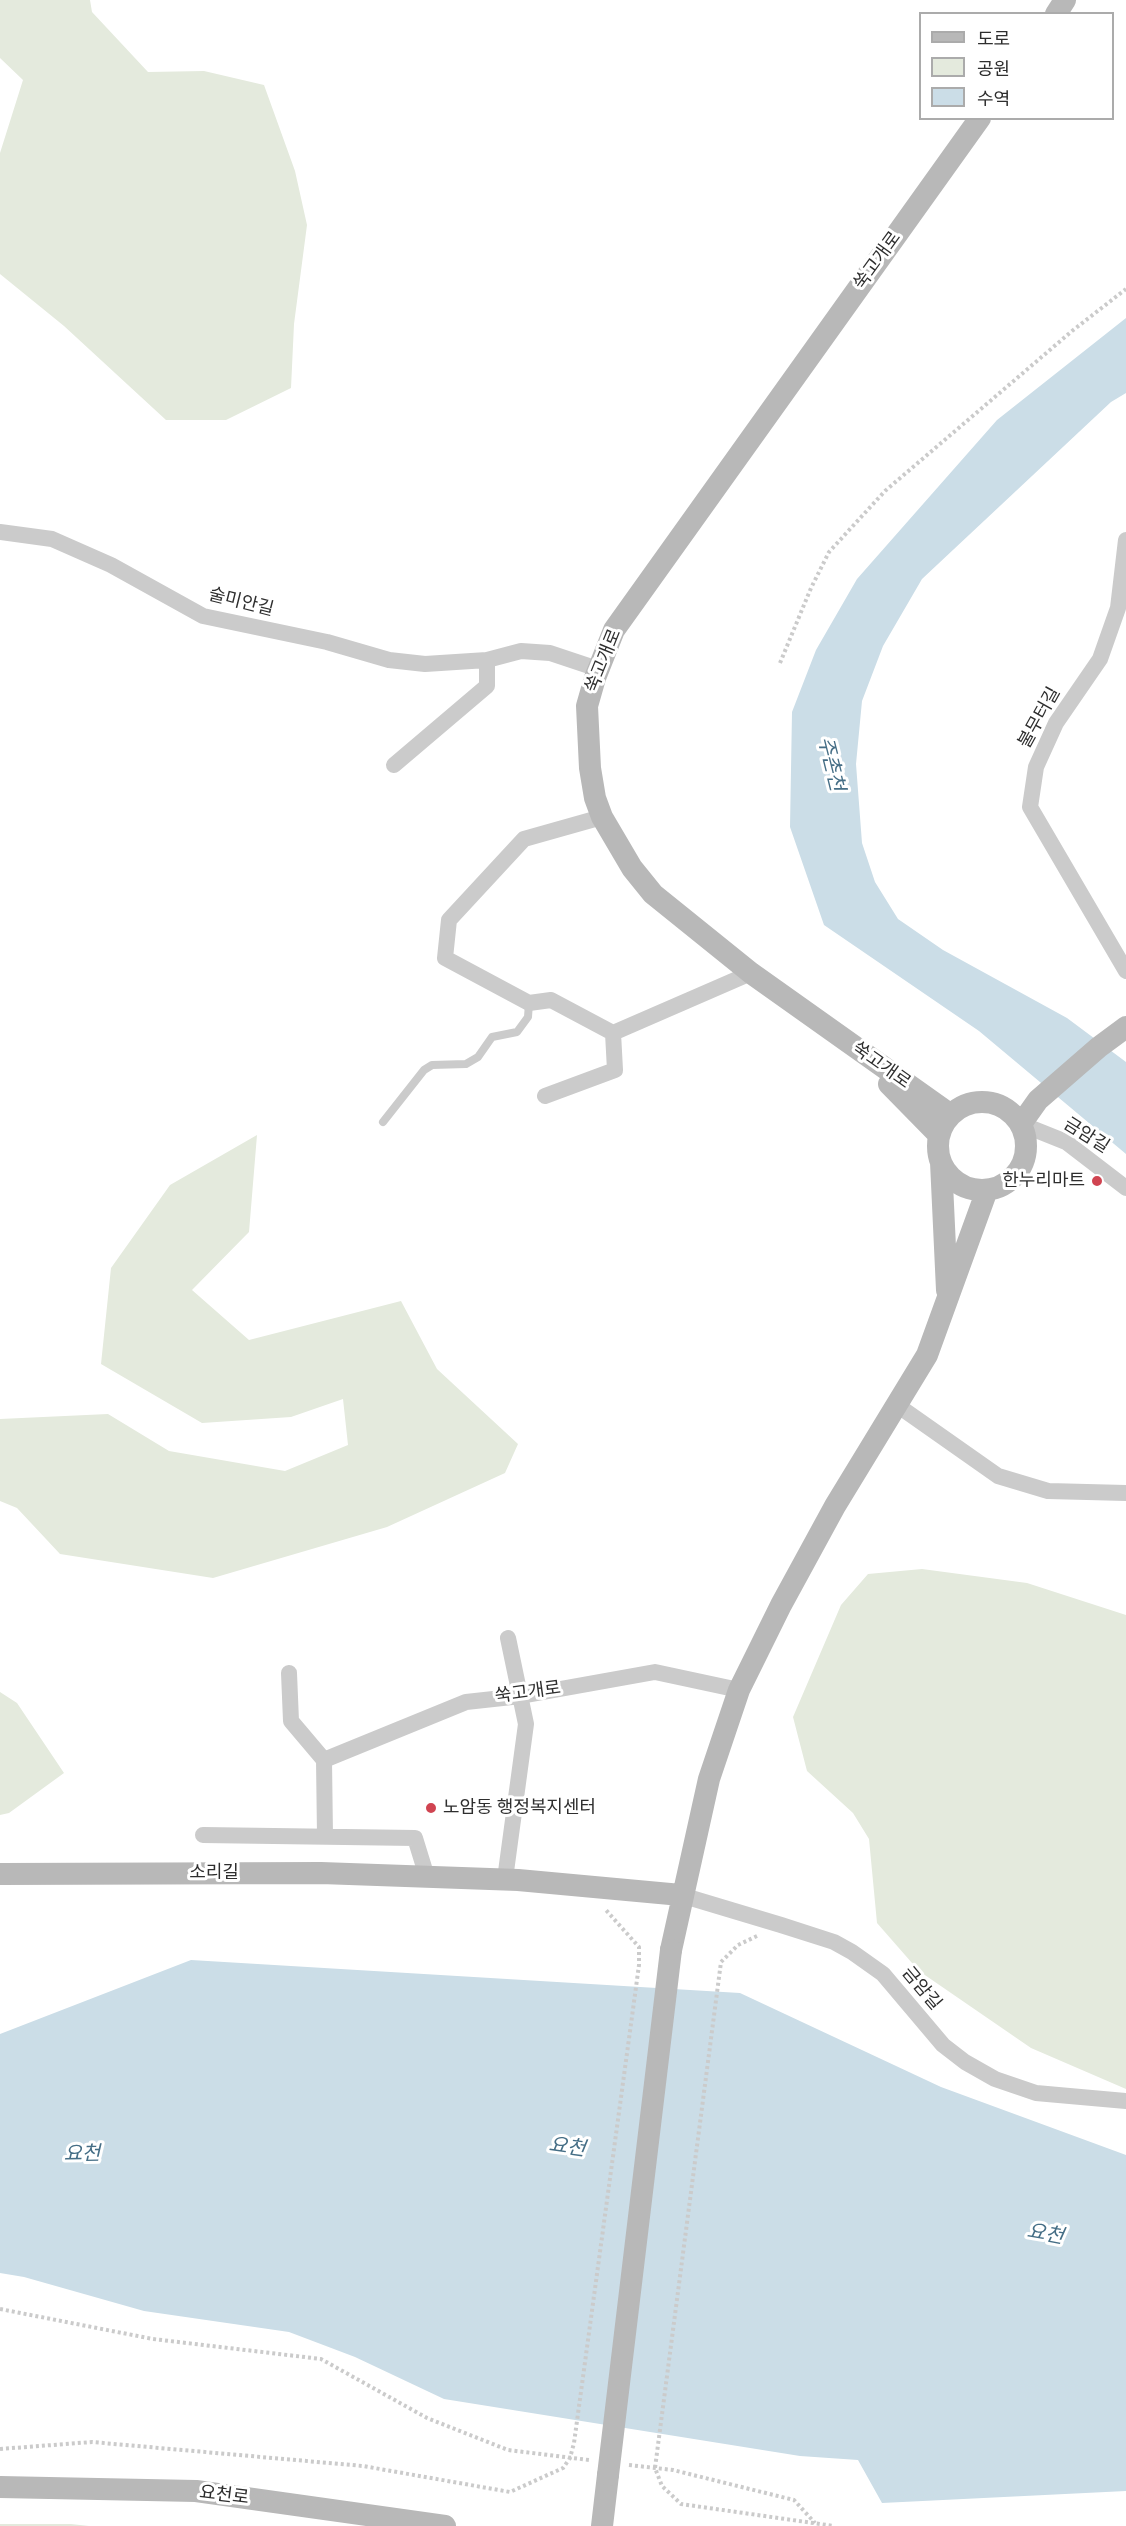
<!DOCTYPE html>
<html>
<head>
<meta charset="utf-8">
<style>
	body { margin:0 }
	#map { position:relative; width:1126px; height:2526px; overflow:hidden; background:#fff; font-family:"Roboto Condensed","Noto Sans KR",sans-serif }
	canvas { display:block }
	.legend { position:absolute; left:919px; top:12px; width:195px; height:108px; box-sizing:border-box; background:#fff; border:2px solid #ababab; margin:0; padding:8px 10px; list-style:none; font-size:18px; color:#2e2e2e }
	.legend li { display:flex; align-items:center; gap:12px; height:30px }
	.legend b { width:30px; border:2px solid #ababab }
</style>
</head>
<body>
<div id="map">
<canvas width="1126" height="2526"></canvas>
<ul class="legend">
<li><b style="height:8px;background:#b8b8b8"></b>도로</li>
<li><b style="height:16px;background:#e4eadd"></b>공원</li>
<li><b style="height:16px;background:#cbdde7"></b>수역</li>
</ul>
</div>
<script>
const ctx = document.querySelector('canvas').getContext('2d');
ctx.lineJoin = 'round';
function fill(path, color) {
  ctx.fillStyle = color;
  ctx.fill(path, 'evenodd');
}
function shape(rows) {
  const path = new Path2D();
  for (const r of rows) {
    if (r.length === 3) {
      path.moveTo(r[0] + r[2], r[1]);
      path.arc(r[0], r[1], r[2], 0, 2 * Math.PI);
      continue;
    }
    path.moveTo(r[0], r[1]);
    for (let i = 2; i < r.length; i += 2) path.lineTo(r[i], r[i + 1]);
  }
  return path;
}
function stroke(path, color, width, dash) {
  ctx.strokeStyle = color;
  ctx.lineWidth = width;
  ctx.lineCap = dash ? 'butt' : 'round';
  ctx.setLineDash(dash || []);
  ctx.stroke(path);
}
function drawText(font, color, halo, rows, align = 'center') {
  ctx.font = font + ' "Roboto Condensed","Noto Sans KR",sans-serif';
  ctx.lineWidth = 6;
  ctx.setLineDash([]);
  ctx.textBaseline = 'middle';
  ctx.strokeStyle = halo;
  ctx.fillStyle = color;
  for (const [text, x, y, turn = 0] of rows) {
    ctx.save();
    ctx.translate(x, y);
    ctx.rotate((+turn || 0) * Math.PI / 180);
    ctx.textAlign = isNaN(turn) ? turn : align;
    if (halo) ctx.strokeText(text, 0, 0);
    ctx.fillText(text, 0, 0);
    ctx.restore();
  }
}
const green = shape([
	[0,0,90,0,92,12,148,72,204,71,264,85,295,171,307,225,294,324,291,388,226,420,166,420,64,326,0,274,0,153,23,80,0,58],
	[257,1135,249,1232,192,1290,249,1340,401,1301,437,1369,518,1444,505,1473,387,1527,213,1578,60,1554,17,1508,0,1501,0,1419,108,1414,169,1451,285,1471,348,1445,343,1399,291,1417,202,1423,101,1364,111,1268,170,1185],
	[922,1569,1027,1583,1126,1615,1126,2089,1031,2048,919,1971,877,1923,869,1839,853,1813,807,1771,793,1717,841,1605,868,1574],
	[0,1692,17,1703,64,1773,9,1813,0,1815],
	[0,2524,71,2524,89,2526,0,2526]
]);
const water = shape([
	[1126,318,1126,393,1111,402,922,579,883,646,862,701,856,764,862,843,875,882,898,919,943,950,1067,1018,1126,1062,1126,1154,979,1031,824,925,790,827,792,712,816,650,857,579,997,420],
	[191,1960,740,1993,941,2087,1126,2155,1126,2491,882,2503,858,2460,800,2456,444,2399,355,2357,289,2332,144,2311,24,2277,0,2273,0,2034]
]);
const path = shape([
	[780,663,811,588,829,552,885,491,1072,331,1126,289],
	[757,1936,738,1945,721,1962,655,2468,662,2486,681,2504,834,2526],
	[0,2309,153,2339,321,2359,427,2418,508,2450,589,2460],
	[0,2449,92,2442,363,2466,510,2492,563,2468,570,2458,574,2443,639,1965,639,1947,605,1909],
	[629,2465,673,2470,794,2500,815,2523]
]);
const lane = shape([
	[383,1122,424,1070,432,1065,466,1064,478,1057,492,1037,517,1032,528,1017,529,1003]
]);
const street = shape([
	[0,532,52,539,111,565,203,616,327,642,389,660,425,664,487,660],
	[1126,540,1118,608,1100,659,1056,723,1036,767,1030,807,1126,971],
	[394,765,487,686,487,660,521,651,550,653,598,669],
	[602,817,524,839,449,920,445,958,529,1003,551,1000,613,1033],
	[545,1096,615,1070,613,1033,751,973],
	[1021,1124,1066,1142,1126,1188],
	[897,1405,998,1476,1048,1491,1126,1493],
	[289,1673,291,1721,324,1760,325,1836],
	[324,1760,466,1702,521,1696,655,1672,739,1690],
	[203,1835,415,1838,427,1877],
	[505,1879,526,1724,508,1638],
	[681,1895,781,1925,834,1942,852,1952,883,1974,943,2045,965,2062,995,2079,1036,2093,1126,2101]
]);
const secondary = shape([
	[1056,14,1065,0],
	[889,1084,939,1135],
	[982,1146,44],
	[951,1115,751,973,653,894,632,868,602,817,595,798,590,768,587,706,595,678,614,630,980,118],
	[1021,1124,1038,1100,1099,1047,1126,1027],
	[941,1162,947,1290],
	[0,1874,321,1873,518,1880,681,1895],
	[671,1950,709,1779,739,1690,781,1605,835,1506,927,1355,987,1190],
	[0,2487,196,2491,445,2526],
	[602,2526,608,2475]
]);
const secondaryBridge = shape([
	[608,2475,671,1950]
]);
const markers = [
	[1097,1181,6,"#d04451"],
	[431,1808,6,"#d04451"]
];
const streetNames = [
	["쑥고개로",878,261,-54],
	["술미안길",241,603,14],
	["쑥고개로",604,661,-68],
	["불무터길",1040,718,-61],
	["쑥고개로",881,1066,35],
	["금암길",1086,1136,32],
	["쑥고개로",528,1693,-8],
	["소리길",214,1873],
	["금암길",921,1989,50],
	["요천로",224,2496,7]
];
const poiNames = [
	["한누리마트",1085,1181],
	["노암동 행정복지센터",443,1808,"left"]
];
const waterNames = [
	["주촌천",830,764,76],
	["요천",567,2148,8],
	["요천",82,2155,-1],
	["요천",1045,2235,10]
];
fill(green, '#e4eadd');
fill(water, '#cbdde7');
stroke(path, '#cbcbcb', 4, [3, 3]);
stroke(lane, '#cbcbcb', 8);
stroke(street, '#cbcbcb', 16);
stroke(secondary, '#b8b8b8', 22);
stroke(secondaryBridge, '#b8b8b8', 22);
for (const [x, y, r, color] of markers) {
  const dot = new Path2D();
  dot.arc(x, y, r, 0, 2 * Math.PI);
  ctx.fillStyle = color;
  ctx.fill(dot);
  stroke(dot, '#fff', 2);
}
drawText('18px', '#2e2e2e', '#fff', streetNames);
drawText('18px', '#2e2e2e', '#fff', poiNames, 'right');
drawText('italic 20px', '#456e86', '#fff', waterNames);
</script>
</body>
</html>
